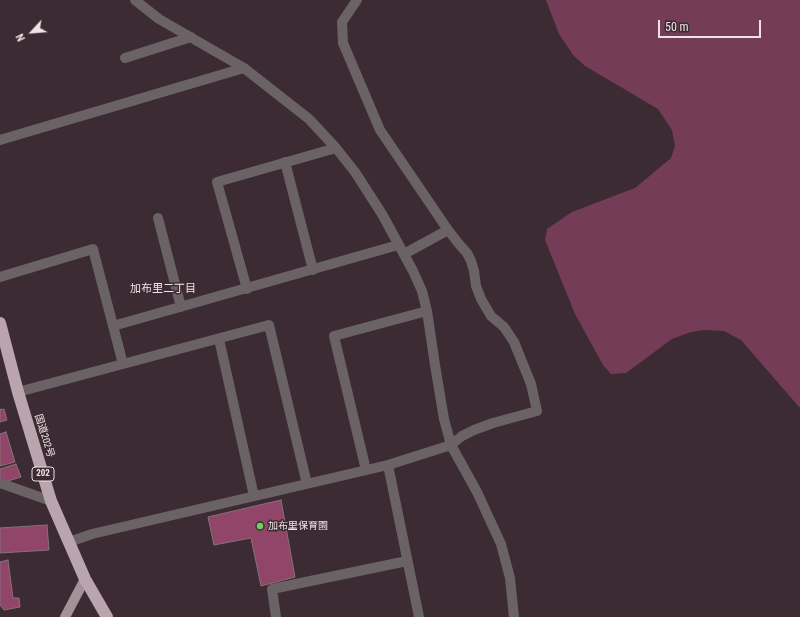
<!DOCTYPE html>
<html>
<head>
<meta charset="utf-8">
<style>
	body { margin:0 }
	#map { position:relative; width:800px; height:617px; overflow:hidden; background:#3c2b32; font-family:"Roboto Condensed",sans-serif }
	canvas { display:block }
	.north { position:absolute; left:12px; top:12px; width:40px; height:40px; -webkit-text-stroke:3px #3c2b32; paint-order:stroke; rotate:244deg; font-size:11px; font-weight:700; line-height:16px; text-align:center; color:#eee3e7 }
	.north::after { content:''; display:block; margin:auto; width:14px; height:18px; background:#eee3e7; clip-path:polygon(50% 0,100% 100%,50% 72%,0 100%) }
	.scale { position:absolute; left:658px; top:20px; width:103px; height:18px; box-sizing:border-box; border:2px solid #eee3e7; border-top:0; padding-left:5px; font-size:12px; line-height:14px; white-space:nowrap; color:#eee3e7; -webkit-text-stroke:3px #3c2b32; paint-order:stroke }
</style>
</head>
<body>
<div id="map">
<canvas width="800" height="617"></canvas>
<div class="north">N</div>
<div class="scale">50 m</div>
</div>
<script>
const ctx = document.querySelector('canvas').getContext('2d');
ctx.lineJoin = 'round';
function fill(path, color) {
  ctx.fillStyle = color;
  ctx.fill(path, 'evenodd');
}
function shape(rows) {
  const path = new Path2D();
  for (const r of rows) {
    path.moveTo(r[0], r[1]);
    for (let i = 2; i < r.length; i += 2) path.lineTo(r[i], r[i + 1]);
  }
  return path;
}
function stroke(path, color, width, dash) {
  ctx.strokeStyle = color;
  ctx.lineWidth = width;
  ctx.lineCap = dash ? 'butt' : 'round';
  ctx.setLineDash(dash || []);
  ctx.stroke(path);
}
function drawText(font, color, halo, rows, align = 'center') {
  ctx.font = font + ' "Roboto Condensed","Noto Sans JP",sans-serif';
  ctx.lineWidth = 3;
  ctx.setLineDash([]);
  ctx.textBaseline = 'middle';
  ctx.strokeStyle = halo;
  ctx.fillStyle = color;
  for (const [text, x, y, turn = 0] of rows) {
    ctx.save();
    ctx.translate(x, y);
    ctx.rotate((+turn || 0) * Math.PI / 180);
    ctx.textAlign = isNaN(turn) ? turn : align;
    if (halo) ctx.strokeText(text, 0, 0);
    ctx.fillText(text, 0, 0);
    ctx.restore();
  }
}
const green = shape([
	[546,0,800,0,800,408,741,340,724,331,704,330,691,332,672,339,626,373,611,374,603,365,575,314,545,240,547,229,572,212,635,188,671,158,675,146,672,130,658,109,585,66,573,55,559,34]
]);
const building = shape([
	[0,409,0,410,4,409,7,420,0,422,0,409],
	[6,432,15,462,0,466,0,434,6,432],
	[16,464,21,477,8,481,0,479,0,469,16,464],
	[281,500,295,577,261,586,251,538,214,545,208,517,281,500],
	[47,525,49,550,0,553,0,528,47,525],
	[8,560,13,598,19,598,20,607,4,610,0,605,0,562,8,560]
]);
const minor = shape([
	[135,0,159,19,244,68,309,119,336,148,355,172,382,214,413,271,422,291,427,311,435,365,444,419,451,445,477,492,501,544,510,578,514,617],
	[357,0,342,22,343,43,380,130,448,230,404,254],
	[125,58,191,37],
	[0,140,244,68],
	[285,162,313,270],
	[158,218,181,307],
	[0,277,93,249,123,364],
	[247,289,217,182,336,148],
	[113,326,398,245],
	[219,339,254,496],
	[18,392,269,325,307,484],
	[388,465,419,617],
	[366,470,334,336,427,311],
	[0,483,51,501],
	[69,542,92,534,388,465,451,445,462,436,474,430,493,423,537,411,531,384,514,342,504,327,491,316,481,299,476,286,474,271,471,261,467,253,459,244,448,230],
	[276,617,272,589,407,561]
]);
const major = shape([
	[65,617,85,579]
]);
const highway = shape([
	[0,323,18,392,51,501,85,579,107,617]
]);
const markers = [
	[260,526,4,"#6cd362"]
];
const shields = [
	[43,474,22]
];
const shieldNames = [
	["202",43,474]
];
const streetNames = [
	["国道202号",44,436,73]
];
const poiNames = [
	["加布里保育園",268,526]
];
const neighbourhoodNames = [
	["加布里二丁目",163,289]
];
fill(green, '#753c57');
fill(building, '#914569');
stroke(building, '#86727a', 1);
stroke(minor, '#6b6266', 10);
stroke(major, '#a49299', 10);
stroke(highway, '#baa5ae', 12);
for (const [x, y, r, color] of markers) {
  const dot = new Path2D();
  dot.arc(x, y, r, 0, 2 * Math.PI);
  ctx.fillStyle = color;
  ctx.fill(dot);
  stroke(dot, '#3c2b32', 1.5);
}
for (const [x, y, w] of shields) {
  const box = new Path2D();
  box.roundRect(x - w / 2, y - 7, w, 14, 3);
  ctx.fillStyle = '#3c2b32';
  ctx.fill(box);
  stroke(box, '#eee3e7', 1);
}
drawText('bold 9px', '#eee3e7', null, shieldNames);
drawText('10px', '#eee3e7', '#3c2b32', streetNames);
drawText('10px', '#eee3e7', '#3c2b32', poiNames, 'left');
drawText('11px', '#eee3e7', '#3c2b32', neighbourhoodNames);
</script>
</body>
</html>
